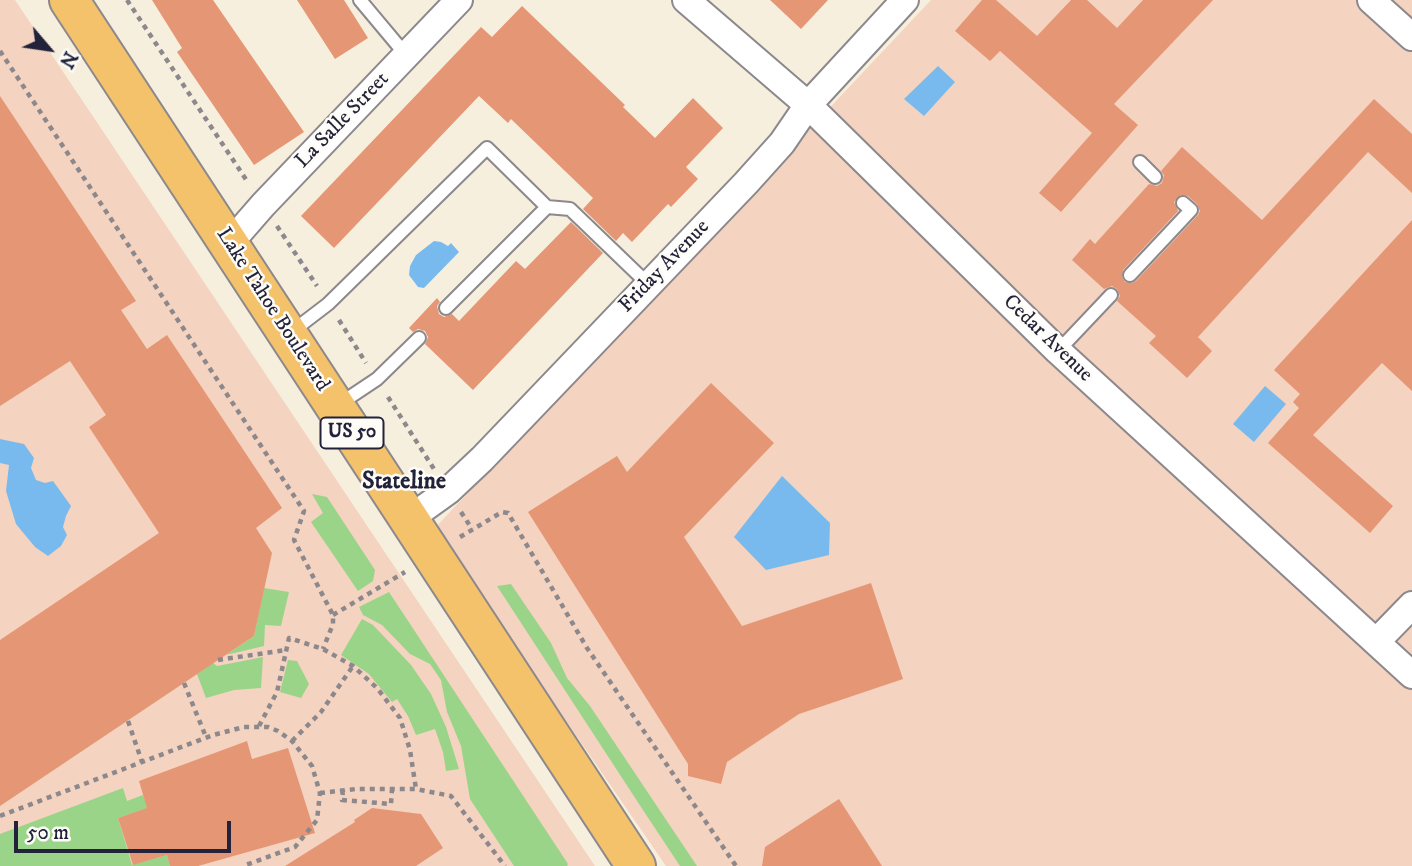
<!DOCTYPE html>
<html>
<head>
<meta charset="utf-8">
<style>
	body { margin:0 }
	#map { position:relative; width:1412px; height:866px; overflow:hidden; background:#f6efdd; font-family:"IM FELL DW Pica",serif }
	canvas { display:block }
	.north { position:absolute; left:14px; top:14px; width:70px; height:70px; -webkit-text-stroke:5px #fdfcf7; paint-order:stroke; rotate:119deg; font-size:19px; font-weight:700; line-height:28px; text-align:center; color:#22223b }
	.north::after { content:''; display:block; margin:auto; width:24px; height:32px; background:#22223b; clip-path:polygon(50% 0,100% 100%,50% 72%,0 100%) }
	.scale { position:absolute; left:14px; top:821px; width:217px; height:32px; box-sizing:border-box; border:4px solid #22223b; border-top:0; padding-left:9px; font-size:21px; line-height:24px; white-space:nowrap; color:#22223b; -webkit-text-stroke:5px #fdfcf7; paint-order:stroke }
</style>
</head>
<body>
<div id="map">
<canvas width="1412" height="866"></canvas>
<div class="north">N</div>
<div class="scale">50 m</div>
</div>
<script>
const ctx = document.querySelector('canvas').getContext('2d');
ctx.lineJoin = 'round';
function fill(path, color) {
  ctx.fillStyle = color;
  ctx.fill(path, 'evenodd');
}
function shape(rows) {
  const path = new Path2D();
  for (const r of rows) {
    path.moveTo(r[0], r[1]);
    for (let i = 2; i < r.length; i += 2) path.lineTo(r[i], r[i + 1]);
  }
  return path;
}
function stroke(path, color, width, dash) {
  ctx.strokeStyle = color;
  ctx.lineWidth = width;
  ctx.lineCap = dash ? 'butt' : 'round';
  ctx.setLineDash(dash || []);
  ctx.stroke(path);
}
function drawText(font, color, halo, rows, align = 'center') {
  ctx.font = font + ' "IM FELL DW Pica",serif';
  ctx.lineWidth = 5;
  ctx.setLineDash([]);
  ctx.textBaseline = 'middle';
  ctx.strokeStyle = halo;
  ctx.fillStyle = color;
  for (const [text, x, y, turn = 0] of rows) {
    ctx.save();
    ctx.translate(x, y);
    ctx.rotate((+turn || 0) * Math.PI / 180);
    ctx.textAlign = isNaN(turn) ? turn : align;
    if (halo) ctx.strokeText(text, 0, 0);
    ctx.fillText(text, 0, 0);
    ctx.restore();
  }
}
const built = shape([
	[0,0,15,0,595,866,0,866],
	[931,0,1412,0,1412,866,666,866,434,529]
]);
const green = shape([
	[312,494,327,497,375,570,373,581,358,591,311,522,323,513],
	[511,584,551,643,567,678,590,706,697,866,680,866,641,807,497,586],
	[264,588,289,592,281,626,265,625,264,646,226,655,254,636],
	[389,592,568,864,567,866,514,866,470,799,461,746,447,712,441,680,430,664,410,654,382,625,363,615,359,607],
	[362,619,373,625,411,665,431,694,446,727,459,769,446,771,443,752,435,729,416,735,408,716,397,699,392,702,369,674,341,655],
	[263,657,261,688,234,690,206,698,197,674,213,663,217,666],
	[288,660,297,661,309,684,301,698,280,692],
	[123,788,127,801,143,795,148,808,118,818,132,865,167,855,170,866,0,866,0,834]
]);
const water = shape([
	[938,66,955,82,924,116,904,99],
	[434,241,441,242,448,246,451,243,459,252,424,288,418,287,409,275,410,266,416,255],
	[1265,386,1286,404,1254,442,1233,424],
	[0,439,24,444,34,458,31,468,36,480,45,483,53,481,71,506,66,516,63,527,67,535,61,546,48,556,35,547,16,524,6,491,9,465,0,463],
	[782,476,830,523,829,555,766,570,734,537]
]);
const building = shape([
	[152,0,213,0,304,132,254,165,177,52,182,48],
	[297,0,344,0,368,38,335,59],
	[770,0,828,0,801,29],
	[982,0,996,0,1037,36,1071,0,1087,0,1117,28,1143,0,1213,0,1114,104,1138,125,1061,212,1039,193,1092,133,1000,51,990,61,955,31],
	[522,6,625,105,623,107,655,138,693,98,723,128,686,167,698,179,671,207,668,204,632,242,623,233,616,241,583,209,593,198,511,119,508,123,479,96,334,248,301,216,481,27,492,37],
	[0,96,136,301,121,310,147,349,167,335,282,508,256,528,272,553,254,636,0,806,0,640,159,533,89,427,106,415,70,361,0,406],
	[1374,99,1412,134,1412,193,1368,152,1198,337,1212,351,1187,378,1149,343,1156,336,1117,301,1120,296,1117,289,1112,286,1104,289,1072,260,1090,239,1095,244,1149,184,1157,186,1162,183,1164,175,1161,171,1182,147,1262,220],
	[1181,195,1188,196,1197,204,1200,211,1198,215,1136,281,1132,283,1125,282,1122,277,1123,270,1178,211,1174,202],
	[1412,220,1412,391,1382,363,1313,435,1393,506,1370,533,1268,443,1299,408,1293,402,1300,394,1274,370],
	[571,222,603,253,473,390,425,344,428,337,425,331,418,329,413,332,409,328,437,298,440,302,437,306,439,314,444,317,452,314,459,321,516,261,525,269],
	[711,383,774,443,684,537,742,626,871,583,903,679,799,714,727,762,721,784,688,776,688,764,528,512,617,456,627,472],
	[247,741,252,759,288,748,315,833,198,866,170,866,167,855,133,865,118,818,147,808,139,781],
	[839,799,882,866,762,866,765,847],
	[372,808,421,814,443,848,416,866,285,866,355,822,354,820]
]);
const path = shape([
	[127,0,247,181],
	[0,51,304,511,294,540,333,615,333,624,323,649],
	[277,226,317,286],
	[339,320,366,363],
	[388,397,434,469],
	[461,512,472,529],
	[460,537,502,512,508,513,587,648,736,866],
	[333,615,405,572],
	[218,660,286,650],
	[184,683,206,737],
	[128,721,142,762],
	[259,726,277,692,289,638,323,649,353,666,377,688,400,718,410,750,416,789],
	[292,741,321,712,353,666],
	[343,790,342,800,391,804,392,789],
	[320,793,356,789,416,789,451,796,505,866],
	[0,816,213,735,244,727,268,727,278,731,292,741,312,766,320,793,317,820,295,847,243,866]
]);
const lane = shape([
	[360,0,406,55],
	[1140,162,1155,177],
	[547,207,570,209,648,284],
	[1130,275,1191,210,1183,203],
	[290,333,328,304,487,148,547,207,446,308],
	[1058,351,1111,295],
	[338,405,377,379,419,338]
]);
const street = shape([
	[686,0,808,105,1058,351,1412,675],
	[1371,0,1412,37],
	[229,244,263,205,459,0],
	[409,519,448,491,482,459,746,183,782,143,808,105,905,0],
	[1376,642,1412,605]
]);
const highway = shape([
	[69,0,636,866]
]);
const shields = [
	[352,433,63]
];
const shieldNames = [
	["US 50",352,433]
];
const streetNames = [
	["La Salle Street",343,121,-46],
	["Friday Avenue",665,267,-46],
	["Lake Tahoe Boulevard",272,310,57],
	["Cedar Avenue",1047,339,44]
];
const quarterNames = [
	["Stateline",404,483]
];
fill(built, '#f4d3c0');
fill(green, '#9ad488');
fill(water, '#79baee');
fill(building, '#e59675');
stroke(lane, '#8c888c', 16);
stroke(street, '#8c888c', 30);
stroke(highway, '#8c888c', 42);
stroke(path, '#8c888c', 4.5, [5, 5]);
stroke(lane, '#fff', 12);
stroke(street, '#fff', 26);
stroke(highway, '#f4c26a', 38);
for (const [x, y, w] of shields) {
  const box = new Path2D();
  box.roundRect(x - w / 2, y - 15.5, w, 31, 5);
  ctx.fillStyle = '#fdfcf7';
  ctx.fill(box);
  stroke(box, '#22223b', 2);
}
drawText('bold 19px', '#22223b', null, shieldNames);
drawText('21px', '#22223b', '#fdfcf7', streetNames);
drawText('bold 24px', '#22223b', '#fdfcf7', quarterNames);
</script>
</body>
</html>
